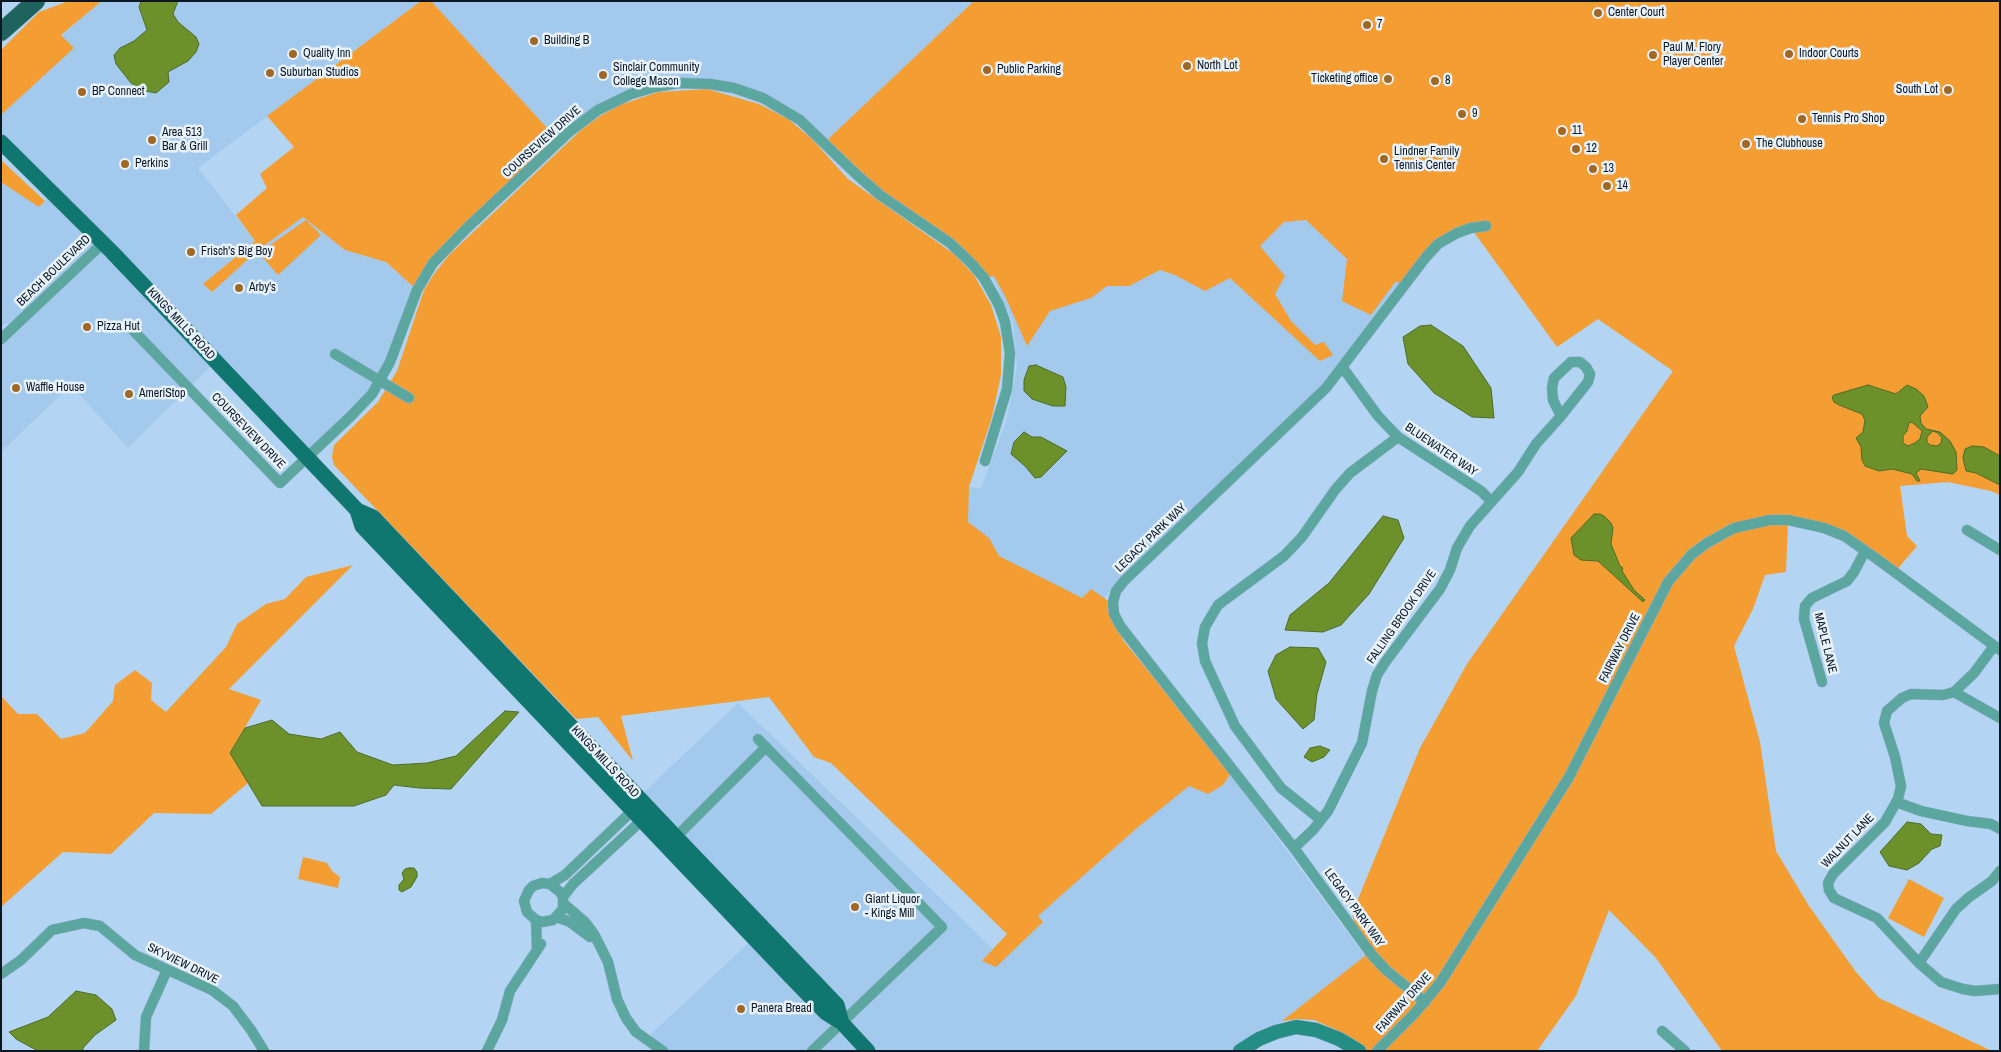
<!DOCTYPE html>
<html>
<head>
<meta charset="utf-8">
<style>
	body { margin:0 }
	#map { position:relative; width:2001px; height:1052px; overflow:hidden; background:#b3d4f3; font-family:"Archivo Narrow",sans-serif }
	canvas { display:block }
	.frame { position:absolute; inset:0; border:2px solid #0b1722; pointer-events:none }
</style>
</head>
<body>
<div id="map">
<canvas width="2001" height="1052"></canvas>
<div class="frame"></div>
</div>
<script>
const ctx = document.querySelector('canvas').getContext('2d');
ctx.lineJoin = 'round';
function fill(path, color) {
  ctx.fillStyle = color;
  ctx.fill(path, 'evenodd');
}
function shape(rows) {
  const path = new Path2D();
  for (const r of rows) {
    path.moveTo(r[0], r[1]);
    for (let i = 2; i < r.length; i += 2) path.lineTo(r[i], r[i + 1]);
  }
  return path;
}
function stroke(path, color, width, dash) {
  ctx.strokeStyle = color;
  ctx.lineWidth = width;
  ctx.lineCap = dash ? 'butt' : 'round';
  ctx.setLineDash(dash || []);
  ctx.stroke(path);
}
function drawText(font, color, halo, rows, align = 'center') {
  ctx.font = font + ' "Archivo Narrow",sans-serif';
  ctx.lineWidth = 5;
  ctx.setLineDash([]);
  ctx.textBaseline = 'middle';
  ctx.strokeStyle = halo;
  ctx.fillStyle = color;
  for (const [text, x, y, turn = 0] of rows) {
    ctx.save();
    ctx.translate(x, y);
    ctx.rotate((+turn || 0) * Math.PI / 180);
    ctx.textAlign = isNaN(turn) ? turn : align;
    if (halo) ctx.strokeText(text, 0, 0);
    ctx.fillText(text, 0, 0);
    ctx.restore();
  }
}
const built = shape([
	[102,1,421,1,198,168,255,241,203,284,211,292,257,251,303,217,345,250,385,262,417,290,380,381,308,458,216,361,128,448,71,385,1,452,1,339,15,326,8,323,1,326,1,182,39,207,53,193,1,142,1,115,74,48,61,36],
	[431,1,974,1,824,143,780,106,710,84,631,94,559,141],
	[1312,201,1399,284,1338,369,1121,579,1095,609,953,535,969,487,981,488,1007,419,1017,367,1013,323,992,276],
	[738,703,998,954,1016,935,1217,757,1365,956,1259,1039,1240,1051,669,1051,650,1035,754,938,638,798]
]);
const green = shape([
	[69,1,102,1,61,35,74,48,1,115,1,50,39,12],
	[421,1,431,1,559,141,467,228,417,290,386,262,345,250,303,217,257,251,212,292,203,284,255,241,236,215,267,188,260,174,294,147,267,116],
	[974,1,2000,1,2000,495,1991,491,1948,482,1900,486,1907,536,1917,546,1895,572,1852,541,1788,520,1786,572,1765,575,1753,609,1734,646,1760,742,1776,851,1809,906,1856,972,1879,998,1992,1051,1722,1051,1656,958,1609,910,1576,996,1537,1051,1362,1051,1339,1031,1314,1020,1298,1019,1282,1021,1365,956,1352,914,1420,748,1467,664,1673,371,1598,319,1557,347,1471,228,1438,244,1403,287,1396,281,1371,315,1342,301,1347,259,1306,220,1284,222,1260,246,1285,276,1275,294,1291,321,1315,345,1324,342,1333,355,1320,361,1230,278,1205,291,1175,275,1160,270,1129,286,1107,286,1091,298,1050,311,1027,346,1006,298,994,276,984,278,925,226,824,143],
	[707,89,759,104,788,119,812,139,848,179,954,254,974,275,991,305,1001,337,1001,375,992,417,969,487,968,522,989,538,999,556,1082,598,1091,589,1107,600,1123,640,1231,773,1223,785,1208,794,1189,786,1137,828,1038,916,1043,922,996,967,982,961,1007,934,831,763,814,757,769,697,621,716,633,761,598,717,576,719,334,465,332,457,334,445,378,402,397,371,424,290,434,274,449,255,581,130,600,116,620,105,658,92],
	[1,160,45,201,39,207,1,182],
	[306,220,321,235,278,275,259,253],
	[353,565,229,689,261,700,230,753,248,783,211,814,154,813,111,854,63,852,1,907,1,696,18,714,37,714,61,739,85,733,113,701,115,685,135,670,152,683,151,700,166,712,226,647,237,624,266,604,285,599,306,577],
	[303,857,327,863,332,871,340,877,338,888,298,879],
	[1909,879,1944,898,1924,937,1888,918]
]);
const water = shape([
	[141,1,178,1,173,14,178,22,196,37,199,44,196,52,188,61,168,72,169,82,156,93,146,91,131,83,116,64,114,55,120,48,134,41,147,30,139,7,141,1],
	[1431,325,1463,346,1491,388,1494,418,1472,417,1434,393,1408,364,1403,337,1420,326,1431,325],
	[1036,365,1063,377,1066,387,1065,406,1053,406,1032,399,1024,391,1024,380,1029,366,1036,365],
	[1868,385,1896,394,1907,385,1916,389,1924,396,1928,407,1920,416,1921,423,1926,429,1940,432,1950,441,1956,452,1957,470,1953,474,1921,469,1916,473,1920,481,1917,481,1912,474,1892,469,1879,471,1865,466,1862,460,1861,447,1856,438,1863,432,1865,420,1862,414,1839,405,1834,402,1832,397,1834,395,1868,385],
	[1912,422,1922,431,1920,439,1915,443,1908,446,1903,443,1903,436,1907,431,1909,423,1912,422],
	[1933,431,1938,433,1942,438,1941,443,1937,446,1930,445,1927,442,1927,437,1933,431],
	[1024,432,1032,437,1041,437,1067,451,1041,477,1035,478,1025,466,1011,454,1014,442,1024,432],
	[1972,446,1984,447,2000,456,2000,485,1976,473,1966,471,1963,458,1965,449,1972,446],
	[1594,514,1600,514,1604,516,1611,523,1613,528,1611,544,1620,566,1623,568,1622,571,1634,590,1645,600,1643,602,1598,561,1581,560,1574,555,1571,538,1594,514],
	[1383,516,1398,520,1404,538,1369,594,1341,625,1323,632,1285,630,1290,615,1329,583,1383,516],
	[1290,647,1318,648,1326,662,1317,694,1314,720,1303,729,1276,699,1268,671,1276,655,1290,647],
	[505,711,519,712,451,789,419,788,394,785,386,795,354,806,262,806,230,753,245,728,272,720,289,734,321,739,340,732,357,752,393,765,427,763,456,756,505,711],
	[1320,746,1330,750,1324,757,1312,762,1304,757,1310,748,1320,746],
	[1907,822,1921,824,1931,834,1942,835,1940,846,1932,849,1919,863,1907,870,1889,866,1880,852,1907,822],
	[409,868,414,868,417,872,417,877,411,887,402,892,399,890,399,885,404,879,402,873,405,869,409,868],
	[76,991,96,995,112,1009,116,1020,95,1035,83,1048,83,1051,38,1051,16,1039,9,1032,48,1017,76,991]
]);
const street = shape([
	[128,325,280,483,351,416,372,394,390,362,417,290,433,263,467,228,569,132,598,110,631,94,655,87,679,83,710,84,734,88,763,98,800,120,857,175,880,195,950,243,972,264,984,278,999,305,1005,322,1010,353,1007,389,985,461],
	[1,339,103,243],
	[335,354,409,398],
	[1343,368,1378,416,1398,437,1481,491,1491,501],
	[1967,530,2000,550],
	[1994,646,1974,673,1954,692,1943,695,1911,694,1902,698,1887,711,1884,723,1895,757,1901,786,1898,799,1885,822,1833,874,1828,883,1829,890,1834,898,1877,918,1919,963,1941,982,1963,989,1975,991,2000,989],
	[1822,682,1804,619,1805,606,1812,598,1847,581,1854,572,1865,551],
	[1954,692,2000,718],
	[758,739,942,927,812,1051],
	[1896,802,1921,811,1967,821,1991,824,2000,829],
	[1321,820,1281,788,1235,726,1205,661,1202,643,1205,627,1218,605,1284,556,1302,537,1335,490,1350,473,1398,437],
	[676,837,766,747],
	[1294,848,1313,830,1328,811,1362,743,1372,691,1377,675,1386,661,1440,589,1450,570,1457,548,1470,526,1518,472,1536,444,1561,416,1588,382,1590,374,1586,367,1580,362,1571,362,1554,378,1552,388,1553,400,1561,416],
	[550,884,565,875,632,811],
	[563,897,573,884,641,821],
	[564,904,585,922,594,934,608,962,617,999,626,1018,636,1032,663,1051],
	[557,917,570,922,590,937],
	[536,920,542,922,553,920,563,909,563,897,560,892,550,884,542,883,533,886,529,890,524,901,527,912,536,920,537,949],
	[1919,963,1956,909,1968,898,1992,881,2000,871],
	[1,974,21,960,52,930,84,923,100,926,135,955,212,990,233,1006,251,1030,264,1051],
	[1425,1002,1386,970,1372,955,1294,848,1121,627,1114,614,1113,602,1116,591,1124,581,1326,388,1426,257,1438,244,1457,233,1471,228,1486,226],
	[1662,1031,1685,1051],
	[144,1051,146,1017,167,970],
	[487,1051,502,1020,510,991,541,944],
	[1377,1051,1414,1014,1440,983,1569,777,1668,582,1692,554,1707,543,1734,528,1770,520,1788,520,1824,528,1844,536,1877,559,2000,650]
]);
const secondary = shape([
	[1240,1051,1259,1039,1276,1032,1296,1027,1316,1030,1339,1039,1359,1051]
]);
const primary = shape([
	[1,142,112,252,357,510,373,517,676,837,837,1005,842,1023],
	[357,510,362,526,790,976,826,1013,842,1023,868,1051]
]);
const highway = shape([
	[1,32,36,1]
]);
const markers = [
	[1598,13,5,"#9f6824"],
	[1367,25,5,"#9f6824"],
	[534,41,5,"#9f6824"],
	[293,54,5,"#9f6824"],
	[1789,54,5,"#9f6824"],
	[1653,55,5,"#9f6824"],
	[1187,66,5,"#9f6824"],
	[987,70,5,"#9f6824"],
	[270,73,5,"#9f6824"],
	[603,75,5,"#9f6824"],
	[1388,79,5,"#9f6824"],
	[1435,81,5,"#9f6824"],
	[1948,90,5,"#9f6824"],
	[82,92,5,"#9f6824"],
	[1462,114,5,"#9f6824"],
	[1802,119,5,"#9f6824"],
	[1562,131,5,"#9f6824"],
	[152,140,5,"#9f6824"],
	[1746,144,5,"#9f6824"],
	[1576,149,5,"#9f6824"],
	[1384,159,5,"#9f6824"],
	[125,164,5,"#9f6824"],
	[1593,169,5,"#9f6824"],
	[1607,186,5,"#9f6824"],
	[191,252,5,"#9f6824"],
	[239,288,5,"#9f6824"],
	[87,327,5,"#9f6824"],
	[16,388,5,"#9f6824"],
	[129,394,5,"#9f6824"],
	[855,907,5,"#9f6824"],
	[741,1009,5,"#9f6824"]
];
const poiNames = [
	["Center Court",1608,13],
	["7",1377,25],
	["Building B",544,41],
	["Paul M. Flory",1663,48],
	["Player Center",1663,62],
	["Quality Inn",303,54],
	["Indoor Courts",1799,54],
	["North Lot",1197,66],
	["Sinclair Community",613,68],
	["College Mason",613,82],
	["Public Parking",997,70],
	["Suburban Studios",280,73],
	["Ticketing office",1378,79,"right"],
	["8",1445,81],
	["South Lot",1938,90,"right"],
	["BP Connect",92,92],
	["9",1472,114],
	["Tennis Pro Shop",1812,119],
	["11",1572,131],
	["Area 513",162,133],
	["Bar & Grill",162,147],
	["The Clubhouse",1756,144],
	["12",1586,149],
	["Lindner Family",1394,152],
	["Tennis Center",1394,166],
	["Perkins",135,164],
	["13",1603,169],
	["14",1617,186],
	["Frisch's Big Boy",201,252],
	["Arby's",249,288],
	["Pizza Hut",97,327],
	["Waffle House",26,388],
	["AmeriStop",139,394],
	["Giant Liquor",865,900],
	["- Kings Mill",865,914],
	["Panera Bread",751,1009]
];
const streetNames = [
	["COURSEVIEW DRIVE",542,142,-42],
	["BEACH BOULEVARD",54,271,-44],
	["KINGS MILLS ROAD",181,324,47],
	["COURSEVIEW DRIVE",248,431,46],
	["BLUEWATER WAY",1441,450,34],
	["LEGACY PARK WAY",1151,538,-44],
	["FALLING BROOK DRIVE",1402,617,-55],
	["MAPLE LANE",1825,643,76],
	["FAIRWAY DRIVE",1620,648,-63],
	["KINGS MILLS ROAD",605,762,47],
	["WALNUT LANE",1848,841,-46],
	["LEGACY PARK WAY",1354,908,54],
	["SKYVIEW DRIVE",183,964,26],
	["FAIRWAY DRIVE",1404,1003,-48]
];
fill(built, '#a3c9ed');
fill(green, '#f39d33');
fill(water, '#6c912a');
stroke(water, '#4f6c28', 1);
stroke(street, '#95b2cd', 11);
stroke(secondary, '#95b2cd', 15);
stroke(primary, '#95b2cd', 16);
stroke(highway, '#95b2cd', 19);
stroke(street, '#5ba69f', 10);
stroke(secondary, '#248d84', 14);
stroke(primary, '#0f7770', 15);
stroke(highway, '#1e635d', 18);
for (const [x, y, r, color] of markers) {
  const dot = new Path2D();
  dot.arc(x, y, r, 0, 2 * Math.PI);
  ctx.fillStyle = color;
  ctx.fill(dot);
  stroke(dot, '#e8f2fc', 2);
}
drawText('12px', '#0b1722', '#e8f2fc', poiNames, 'left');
drawText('12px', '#0b1722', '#e8f2fc', streetNames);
</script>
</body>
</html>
